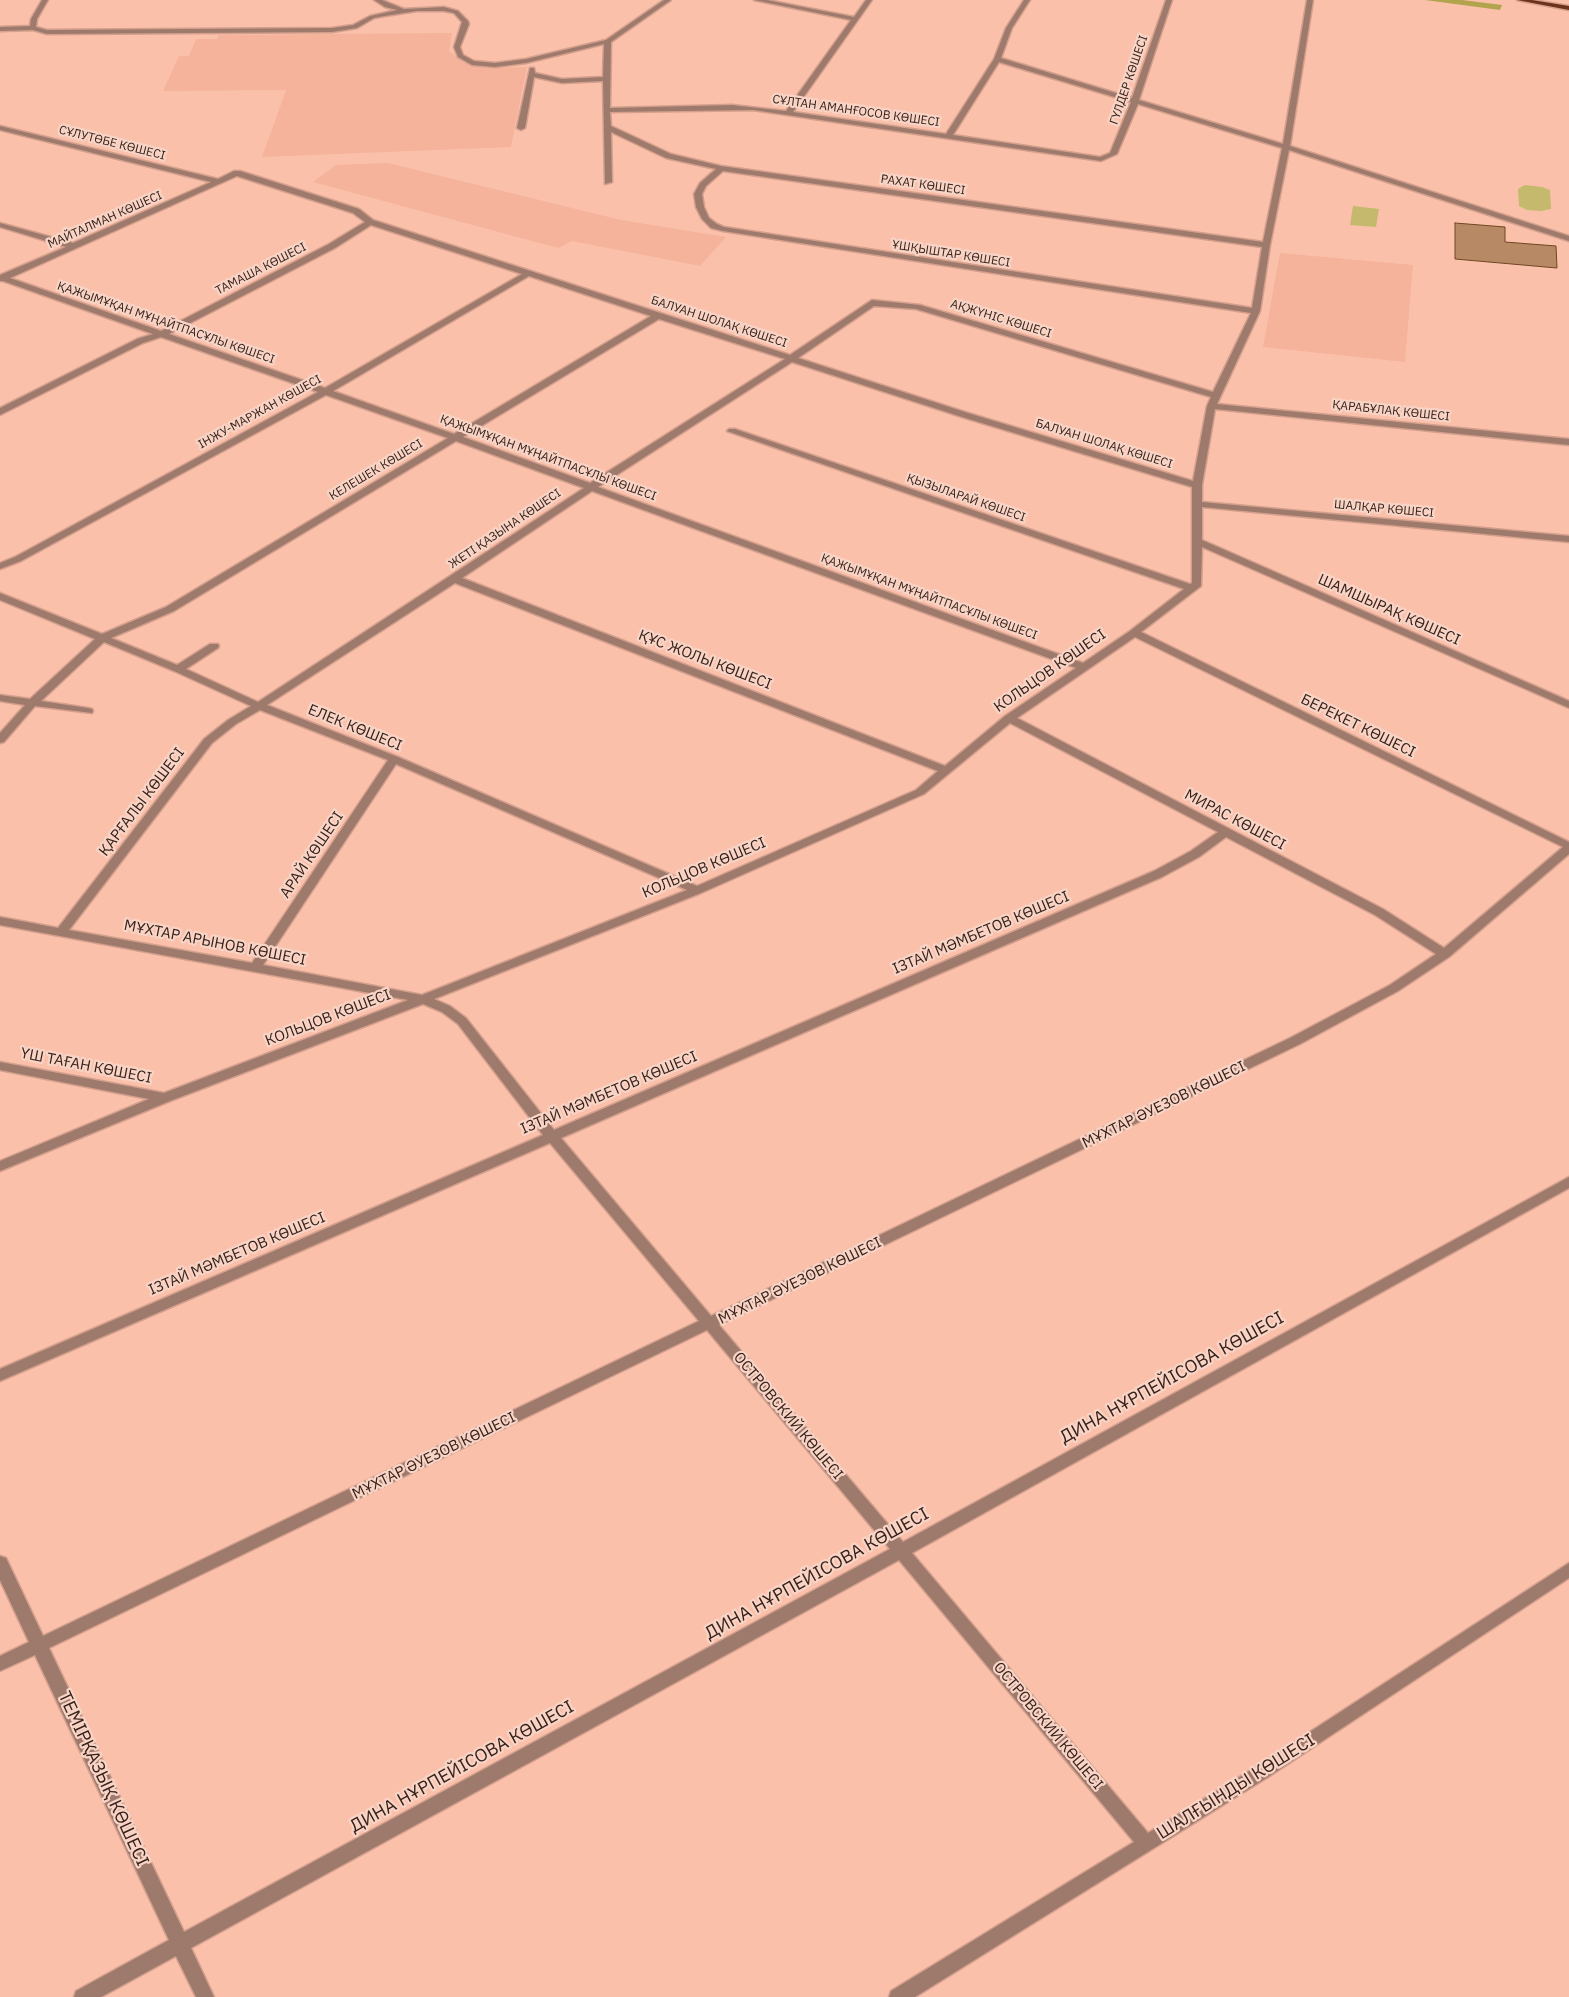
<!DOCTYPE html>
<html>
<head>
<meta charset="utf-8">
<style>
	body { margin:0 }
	canvas { display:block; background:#fbc0aa }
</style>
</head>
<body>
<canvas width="1569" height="1997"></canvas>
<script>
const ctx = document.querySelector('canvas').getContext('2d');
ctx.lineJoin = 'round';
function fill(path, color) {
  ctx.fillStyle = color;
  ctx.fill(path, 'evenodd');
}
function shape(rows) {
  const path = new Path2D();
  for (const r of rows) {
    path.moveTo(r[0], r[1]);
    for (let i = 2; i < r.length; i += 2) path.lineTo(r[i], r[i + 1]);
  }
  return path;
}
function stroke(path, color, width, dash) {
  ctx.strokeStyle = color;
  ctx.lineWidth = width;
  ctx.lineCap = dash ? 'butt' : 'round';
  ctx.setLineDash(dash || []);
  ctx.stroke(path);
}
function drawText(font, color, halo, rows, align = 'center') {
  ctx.font = font + ' "IBM Plex Sans",sans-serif';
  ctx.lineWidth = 4.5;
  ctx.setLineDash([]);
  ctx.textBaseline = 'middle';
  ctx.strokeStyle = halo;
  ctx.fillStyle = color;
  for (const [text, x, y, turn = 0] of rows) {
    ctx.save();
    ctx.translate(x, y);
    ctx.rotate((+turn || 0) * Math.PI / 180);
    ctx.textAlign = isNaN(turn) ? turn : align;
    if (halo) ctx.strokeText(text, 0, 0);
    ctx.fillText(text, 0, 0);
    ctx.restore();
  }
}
const built = shape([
	[452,33,449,51,463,62,486,68,527,67,511,147,262,157,286,90,163,91,179,56,189,56,196,39,217,39,219,35],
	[388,163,621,220,726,237,700,266,572,241,558,248,313,182,336,165],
	[1280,253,1413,265,1405,362,1263,347]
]);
const green = shape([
	[1525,185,1542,187,1550,190,1551,209,1541,211,1527,210,1519,206,1518,189],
	[1353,206,1379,209,1376,227,1350,225]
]);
const forest = shape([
	[1425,0,1462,0,1502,5,1500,10]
]);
const building = shape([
	[1455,223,1505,227,1505,242,1556,246,1557,268,1455,259,1455,223]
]);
const minor = shape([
	[42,0,48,0,37,19,36,27,47,30,332,28,353,25,370,16,397,10,385,7,374,0,382,0,404,9,444,7,458,11,468,21,469,24,460,47,463,55,474,61,495,63,526,59,606,40,664,0,671,0,611,42,610,108,732,105,786,111,851,20,754,0,767,0,854,17,866,0,872,0,793,112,946,134,994,59,1006,28,1024,0,1030,0,1012,28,1001,58,1132,98,1166,0,1172,0,1139,100,1283,144,1307,0,1313,0,1290,146,1569,236,1569,241,1289,150,1270,245,1260,311,1217,404,1569,439,1569,445,1215,409,1202,485,1202,502,1569,536,1569,542,1202,507,1202,540,1569,701,1569,708,1202,547,1201,586,1141,632,1569,842,1569,854,1449,957,1398,991,1300,1044,719,1325,903,1542,1569,1177,1569,1188,912,1553,1148,1833,1256,1767,1569,1563,1569,1578,1268,1777,915,1997,889,1997,891,1991,1134,1842,899,1560,191,1948,214,1997,196,1997,176,1956,101,1997,74,1997,76,1991,169,1940,35,1655,0,1671,0,1656,29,1642,0,1580,0,1556,6,1558,43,1636,699,1321,550,1143,0,1381,0,1369,543,1135,458,1024,442,1012,423,1004,170,1101,0,1171,0,1161,149,1099,0,1070,0,1062,164,1093,408,1000,0,925,0,917,58,928,204,739,228,720,251,706,174,671,104,642,41,701,88,708,92,709,93,711,92,713,35,706,4,742,0,743,0,733,25,705,0,701,0,695,30,699,95,639,0,600,0,593,102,634,166,607,448,438,326,395,21,561,0,569,0,563,15,557,318,392,161,337,143,343,0,415,0,408,137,339,153,334,3,281,0,281,0,275,66,247,0,227,0,223,73,243,211,182,0,130,0,126,218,179,234,171,240,171,359,209,373,220,790,355,872,300,920,305,1213,392,1251,313,723,231,711,228,702,219,696,207,694,194,700,183,716,169,666,158,611,132,612,182,605,184,603,81,562,83,534,77,525,128,521,130,517,128,530,68,534,68,535,73,562,79,603,77,604,44,526,63,495,67,472,65,458,57,454,47,462,22,454,13,444,11,417,11,385,16,374,18,357,28,332,32,47,34,33,30,0,31,0,27,30,26,31,19,42,0],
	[999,62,1131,102,1110,153,1100,157,953,135,999,62],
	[1138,104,1282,148,1263,242,721,166,671,154,611,126,610,112,753,110,1101,161,1117,154,1138,104],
	[723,171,1262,247,1252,308,724,227,717,224,709,218,704,207,702,194,706,186,723,171],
	[237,176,353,213,365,222,329,244,161,331,10,278,237,176],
	[371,225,522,274,325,388,169,334,335,248,371,225],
	[529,276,651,316,454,434,333,391,529,276],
	[874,306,916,309,1211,397,1207,406,1193,481,968,413,798,358,874,306],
	[659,319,785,359,590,483,463,437,659,319],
	[792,362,962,417,1192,487,1192,583,1190,584,735,429,729,429,727,431,1184,589,1130,631,1083,663,598,487,792,362],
	[456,441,584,488,258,702,186,669,218,648,219,646,218,644,210,644,177,665,111,638,174,611,456,441],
	[592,491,1076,668,1005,716,945,766,462,578,592,491],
	[455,583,938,771,916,790,697,886,398,757,267,705,455,583],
	[1135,637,1563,847,1444,948,1383,909,1017,718,1135,637],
	[260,710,388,760,252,963,69,930,212,743,236,724,260,710],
	[1010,723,1218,832,1191,851,1154,871,554,1130,466,1018,450,1006,434,999,701,893,924,794,1010,723],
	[396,764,687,890,422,995,263,965,396,764],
	[1226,837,1375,915,1436,954,1390,985,1290,1038,711,1316,561,1138,1162,877,1199,857,1226,837],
	[707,1330,890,1549,184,1932,49,1648,707,1330]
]);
const major = shape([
	[1517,0,1532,0,1569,6,1569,10,1517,0]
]);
const farStreetnames = [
	["ГҮЛДЕР КӨШЕСІ",1129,80,-71],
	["СҰЛТАН АМАНҒОСОВ КӨШЕСІ",856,111,8],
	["СҰЛУТӨБЕ КӨШЕСІ",112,143,14],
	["РАХАТ КӨШЕСІ",923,185,8],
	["МАЙТАЛМАН КӨШЕСІ",105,220,-24],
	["ҰШҚЫШТАР КӨШЕСІ",951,254,9],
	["ТАМАША КӨШЕСІ",261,269,-27],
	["АҚЖҮНІС КӨШЕСІ",1001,319,17],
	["БАЛУАН ШОЛАҚ КӨШЕСІ",719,322,18],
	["ҚАЖЫМҰҚАН МҰҢАЙТПАСҰЛЫ КӨШЕСІ",166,323,19],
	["ҚАРАБҰЛАҚ КӨШЕСІ",1391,411,6],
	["ІНЖУ-МАРЖАН КӨШЕСІ",260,412,-29],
	["БАЛУАН ШОЛАҚ КӨШЕСІ",1104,444,17],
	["ҚАЖЫМҰҚАН МҰҢАЙТПАСҰЛЫ КӨШЕСІ",548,458,20],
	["КЕЛЕШЕК КӨШЕСІ",376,470,-31],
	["ҚЫЗЫЛАРАЙ КӨШЕСІ",966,498,19],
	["ШАЛҚАР КӨШЕСІ",1384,509,5],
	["ЖЕТІ ҚАЗЫНА КӨШЕСІ",505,529,-34],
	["ҚАЖЫМҰҚАН МҰҢАЙТПАСҰЛЫ КӨШЕСІ",929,597,20]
];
const streetNames = [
	["ШАМШЫРАҚ КӨШЕСІ",1389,610,24],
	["ҚҰС ЖОЛЫ КӨШЕСІ",705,660,21],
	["КОЛЬЦОВ КӨШЕСІ",1050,671,-35],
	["БЕРЕКЕТ КӨШЕСІ",1358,726,26],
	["ЕЛЕК КӨШЕСІ",355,728,22],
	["ҚАРҒАЛЫ КӨШЕСІ",142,802,-53],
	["МИРАС КӨШЕСІ",1235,820,28],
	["АРАЙ КӨШЕСІ",312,855,-56],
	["КОЛЬЦОВ КӨШЕСІ",704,868,-23],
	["ІЗТАЙ МӘМБЕТОВ КӨШЕСІ",981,933,-23],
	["МҰХТАР АРЫНОВ КӨШЕСІ",215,943,11],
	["КОЛЬЦОВ КӨШЕСІ",328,1018,-21],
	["ҮШ ТАҒАН КӨШЕСІ",86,1066,11],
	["ІЗТАЙ МӘМБЕТОВ КӨШЕСІ",609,1093,-23],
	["МҰХТАР ӘУЕЗОВ КӨШЕСІ",1164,1105,-26],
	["ІЗТАЙ МӘМБЕТОВ КӨШЕСІ",237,1254,-23],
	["МҰХТАР ӘУЕЗОВ КӨШЕСІ",800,1281,-26],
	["ОСТРОВСКИЙ КӨШЕСІ",788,1416,50],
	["МҰХТАР ӘУЕЗОВ КӨШЕСІ",434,1456,-26],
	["ОСТРОВСКИЙ КӨШЕСІ",1048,1726,50]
];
const nearStreetnames = [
	["ДИНА НҰРПЕЙІСОВА КӨШЕСІ",1172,1378,-29],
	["ДИНА НҰРПЕЙІСОВА КӨШЕСІ",817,1574,-29],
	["ДИНА НҰРПЕЙІСОВА КӨШЕСІ",462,1767,-29],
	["ТЕМІРҚАЗЫҚ КӨШЕСІ",103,1779,65],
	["ШАЛҒЫНДЫ КӨШЕСІ",1236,1787,-32]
];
fill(built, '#f4b39a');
fill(green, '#c4b96c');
fill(forest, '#b1a44c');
fill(building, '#b78a65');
stroke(building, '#6f4722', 1);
stroke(minor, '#d4a08d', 3);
stroke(major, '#d4a08d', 3);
fill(minor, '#9e7a6c');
fill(major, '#6e3119');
drawText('12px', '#372119', '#f8d4c6', farStreetnames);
drawText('15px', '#372119', '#f8d4c6', streetNames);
drawText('18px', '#372119', '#f8d4c6', nearStreetnames);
</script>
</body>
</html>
